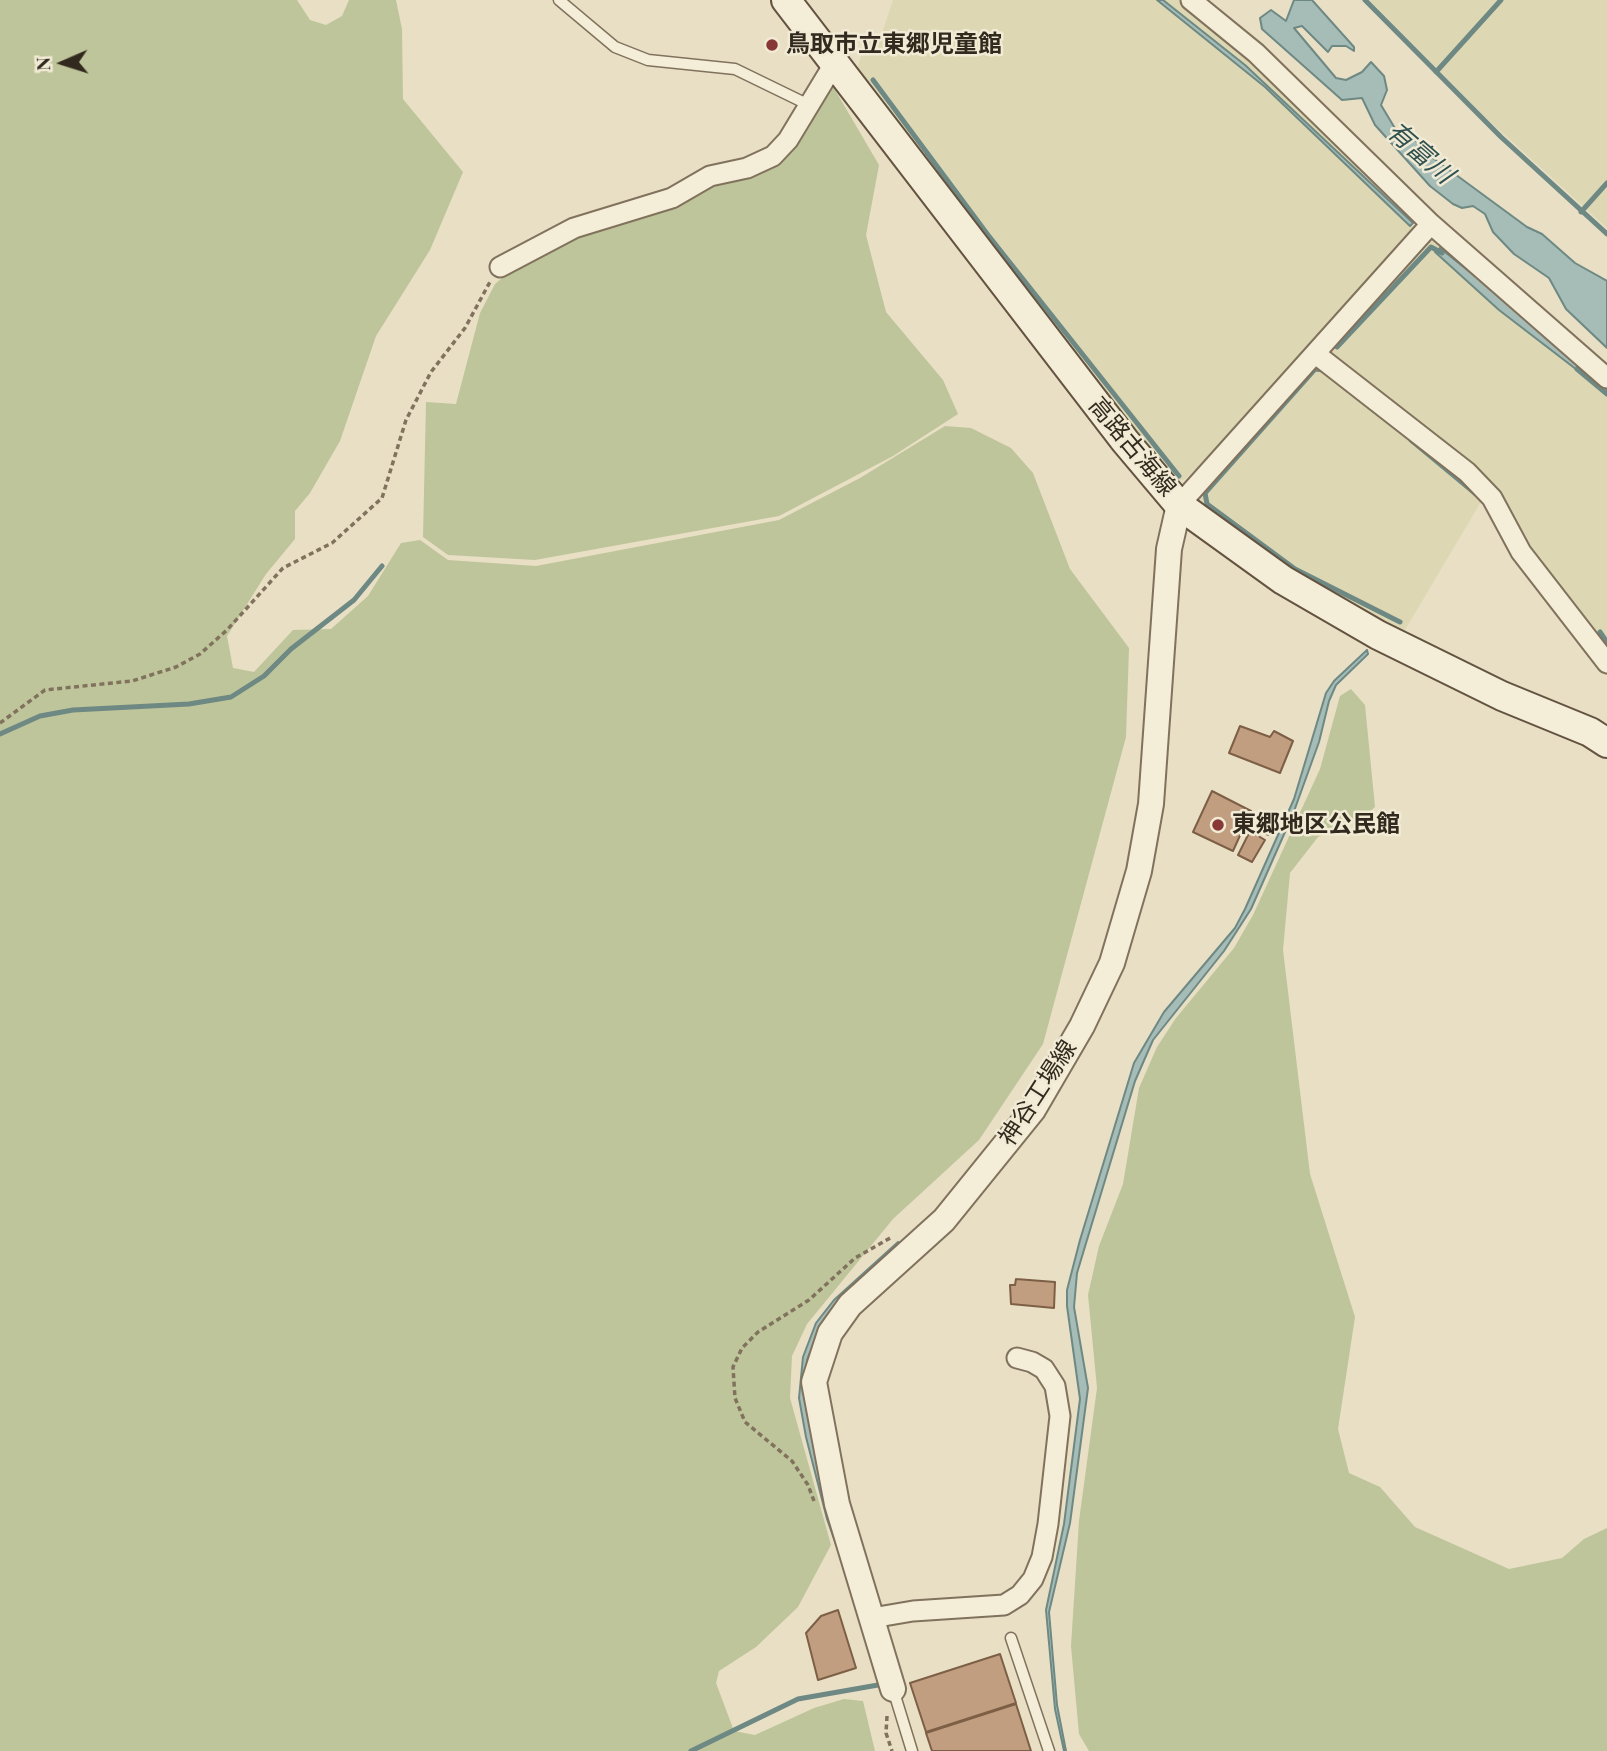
<!DOCTYPE html>
<html>
<head>
<meta charset="utf-8">
<style>
	body { margin:0 }
	#map { position:relative; width:1607px; height:1751px; overflow:hidden; background:#e8dfc5; font-family:"Playfair Display",serif }
	canvas { display:block }
	.north { position:absolute; left:28px; top:28px; width:70px; height:70px; -webkit-text-stroke:5px #f1ead4; paint-order:stroke; rotate:267deg; font-size:19px; font-weight:700; line-height:28px; text-align:center; color:#332a1f }
	.north::after { content:''; display:block; margin:auto; width:24px; height:32px; background:#332a1f; clip-path:polygon(50% 0,100% 100%,50% 72%,0 100%) }
</style>
</head>
<body>
<div id="map">
<canvas width="1607" height="1751"></canvas>
<div class="north">N</div>
</div>
<script>
const ctx = document.querySelector('canvas').getContext('2d');
ctx.lineJoin = 'round';
function fill(path, color) {
  ctx.fillStyle = color;
  ctx.fill(path, 'evenodd');
}
function shape(rows) {
  const path = new Path2D();
  for (const r of rows) {
    path.moveTo(r[0], r[1]);
    for (let i = 2; i < r.length; i += 2) path.lineTo(r[i], r[i + 1]);
  }
  return path;
}
function stroke(path, color, width, dash) {
  ctx.strokeStyle = color;
  ctx.lineWidth = width;
  ctx.lineCap = dash ? 'butt' : 'round';
  ctx.setLineDash(dash || []);
  ctx.stroke(path);
}
function drawText(font, color, halo, rows, align = 'center') {
  ctx.font = font + ' "Playfair Display","Noto Sans JP",serif';
  ctx.lineWidth = 5;
  ctx.setLineDash([]);
  ctx.textBaseline = 'middle';
  ctx.strokeStyle = halo;
  ctx.fillStyle = color;
  for (const [text, x, y, turn = 0] of rows) {
    ctx.save();
    ctx.translate(x, y);
    ctx.rotate((+turn || 0) * Math.PI / 180);
    ctx.textAlign = isNaN(turn) ? turn : align;
    if (halo) ctx.strokeText(text, 0, 0);
    ctx.fillText(text, 0, 0);
    ctx.restore();
  }
}
const farmland = shape([
	[893,0,1180,0,1268,73,1408,209,1415,234,1206,459,1184,480,1171,481,856,74,864,45,881,36],
	[1369,0,1607,0,1607,228,1485,117],
	[1432,240,1444,240,1607,385,1607,653,1527,540,1499,491,1327,351],
	[1325,366,1485,495,1402,635,1361,616,1201,511,1200,492,1313,367]
]);
const green = shape([
	[0,0,297,0,310,20,326,25,342,16,349,0,396,0,402,29,403,99,463,172,430,250,376,336,340,441,310,493,295,511,295,539,266,574,227,636,233,668,254,672,293,630,331,629,368,596,401,543,420,540,448,560,536,566,779,520,860,478,945,426,971,428,1011,448,1033,473,1070,569,1129,648,1126,737,1043,1044,979,1140,893,1219,807,1324,792,1356,790,1398,831,1545,798,1607,756,1647,719,1671,716,1683,734,1731,755,1735,814,1708,844,1699,863,1701,875,1751,0,1751],
	[831,83,879,165,866,235,886,312,943,380,958,414,893,456,779,516,535,560,448,555,423,537,426,402,456,404,480,313,495,284,533,252,712,181,759,172],
	[1351,689,1365,705,1375,807,1366,815,1318,837,1290,873,1283,950,1310,1174,1355,1317,1338,1429,1349,1473,1380,1487,1415,1527,1509,1569,1562,1558,1584,1539,1607,1528,1607,1751,1089,1751,1079,1734,1071,1646,1079,1521,1097,1388,1088,1295,1099,1246,1123,1184,1139,1088,1157,1047,1176,1018,1234,948,1253,915,1320,769,1340,696]
]);
const water = shape([
	[1157,0,1163,0,1245,65,1413,223,1410,226,1265,87,1157,0],
	[1294,0,1312,0,1354,47,1354,51,1346,46,1332,46,1328,52,1302,26,1294,28,1336,78,1346,80,1362,72,1371,62,1384,76,1387,90,1381,105,1396,130,1418,142,1429,155,1527,227,1542,234,1575,263,1607,281,1607,348,1566,309,1549,278,1514,254,1493,232,1485,214,1473,206,1462,208,1453,204,1430,186,1375,125,1362,98,1342,100,1262,29,1260,18,1271,10,1286,21,1294,0],
	[1440,248,1607,382,1607,393,1499,310,1435,252,1440,248],
	[1367,650,1368,654,1336,685,1329,701,1319,742,1293,814,1251,909,1224,951,1153,1040,1135,1081,1077,1273,1074,1307,1088,1388,1070,1523,1049,1612,1057,1705,1066,1751,1064,1751,1055,1709,1046,1610,1064,1524,1080,1399,1067,1306,1067,1290,1080,1240,1134,1063,1164,1012,1235,928,1245,909,1294,799,1326,693,1334,681,1367,650],
	[898,1242,901,1245,820,1327,807,1360,805,1400,816,1456,842,1548,838,1550,827,1519,806,1437,799,1398,803,1357,816,1323,834,1300,898,1242]
]);
const stream = shape([
	[1365,0,1501,137,1607,234],
	[1436,72,1501,0],
	[873,80,988,235,1179,476],
	[1581,212,1607,183],
	[1337,347,1431,247,1442,253],
	[1577,369,1607,394],
	[1324,370,1315,369,1205,493,1207,504,1295,569,1400,622],
	[1411,440,1476,494],
	[1600,632,1607,642],
	[0,734,40,716,73,710,189,704,231,697,264,676,291,649,354,600,382,566],
	[691,1751,798,1699,878,1685]
]);
const building = shape([
	[1240,726,1270,737,1274,731,1293,741,1280,773,1229,753,1240,726],
	[1212,791,1251,811,1233,851,1193,832,1212,791],
	[1263,818,1273,822,1269,835,1258,831,1263,818],
	[1250,831,1265,840,1252,862,1238,855,1250,831],
	[1016,1279,1055,1282,1054,1308,1011,1304,1010,1285,1015,1285,1016,1279],
	[838,1610,856,1668,818,1680,806,1633,821,1616,838,1610],
	[1000,1654,1016,1703,926,1732,910,1683,1000,1654],
	[1016,1704,1031,1751,932,1751,926,1733,1016,1704]
]);
const path = shape([
	[0,723,45,690,132,681,176,667,200,654,227,630,283,568,332,543,382,498,406,420,431,372,465,328,491,280],
	[814,1501,808,1485,792,1461,745,1422,735,1398,733,1367,742,1348,758,1332,809,1300,855,1258,892,1237],
	[887,1716,886,1733,892,1751]
]);
const service = shape([
	[559,0,615,47,648,60,735,69,809,105],
	[1011,1638,1049,1751],
	[893,1689,912,1751]
]);
const minor = shape([
	[1431,224,1607,378],
	[500,267,574,228,672,198,710,176,747,168,773,156,788,140,834,64],
	[1317,355,1467,472,1492,498,1521,552,1607,663],
	[1179,505,1431,224,1256,53,1191,0],
	[872,1618,913,1611,1004,1605,1020,1595,1033,1579,1042,1557,1048,1524,1060,1416,1055,1386,1044,1369,1032,1362,1017,1358]
]);
const tertiary = shape([
	[893,1689,837,1504,814,1382,830,1333,850,1305,944,1220,1033,1110,1082,1026,1112,963,1139,871,1151,804,1169,549,1179,505]
]);
const secondary = shape([
	[786,0,1125,441,1179,505,1283,580,1378,635,1502,696,1590,732,1607,743]
]);
const markers = [
	[772,45,7,"#883835"],
	[1218,825,7,"#883835"]
];
const poiNames = [
	["鳥取市立東郷児童館",786,45],
	["東郷地区公民館",1232,825]
];
const streetNames = [
	["高路古海線",1132,447,50],
	["神谷工場線",1038,1093,-57]
];
const waterNames = [
	["有富川",1420,153,41]
];
fill(farmland, '#ddd8b3');
fill(green, '#bec59a');
fill(water, '#a6bcb7');
stroke(water, '#6e8984', 2);
stroke(stream, '#6e8984', 5);
fill(building, '#c29e80');
stroke(building, '#7d5f46', 2);
stroke(service, '#81725d', 13);
stroke(minor, '#81725d', 23);
stroke(tertiary, '#81725d', 28);
stroke(secondary, '#635340', 32);
stroke(path, '#81725d', 3.5, [5, 3.5]);
stroke(service, '#f4edd7', 10);
stroke(minor, '#f4edd7', 19);
stroke(tertiary, '#f4edd7', 24);
stroke(secondary, '#f4edd7', 28);
for (const [x, y, r, color] of markers) {
  const dot = new Path2D();
  dot.arc(x, y, r, 0, 2 * Math.PI);
  ctx.fillStyle = color;
  ctx.fill(dot);
  stroke(dot, '#f1ead4', 2.5);
}
drawText('bold 24px', '#332a1f', '#f1ead4', poiNames, 'left');
drawText('24px', '#332a1f', '#f1ead4', streetNames);
drawText('italic 26px', '#305150', '#f1ead4', waterNames);
</script>
</body>
</html>
